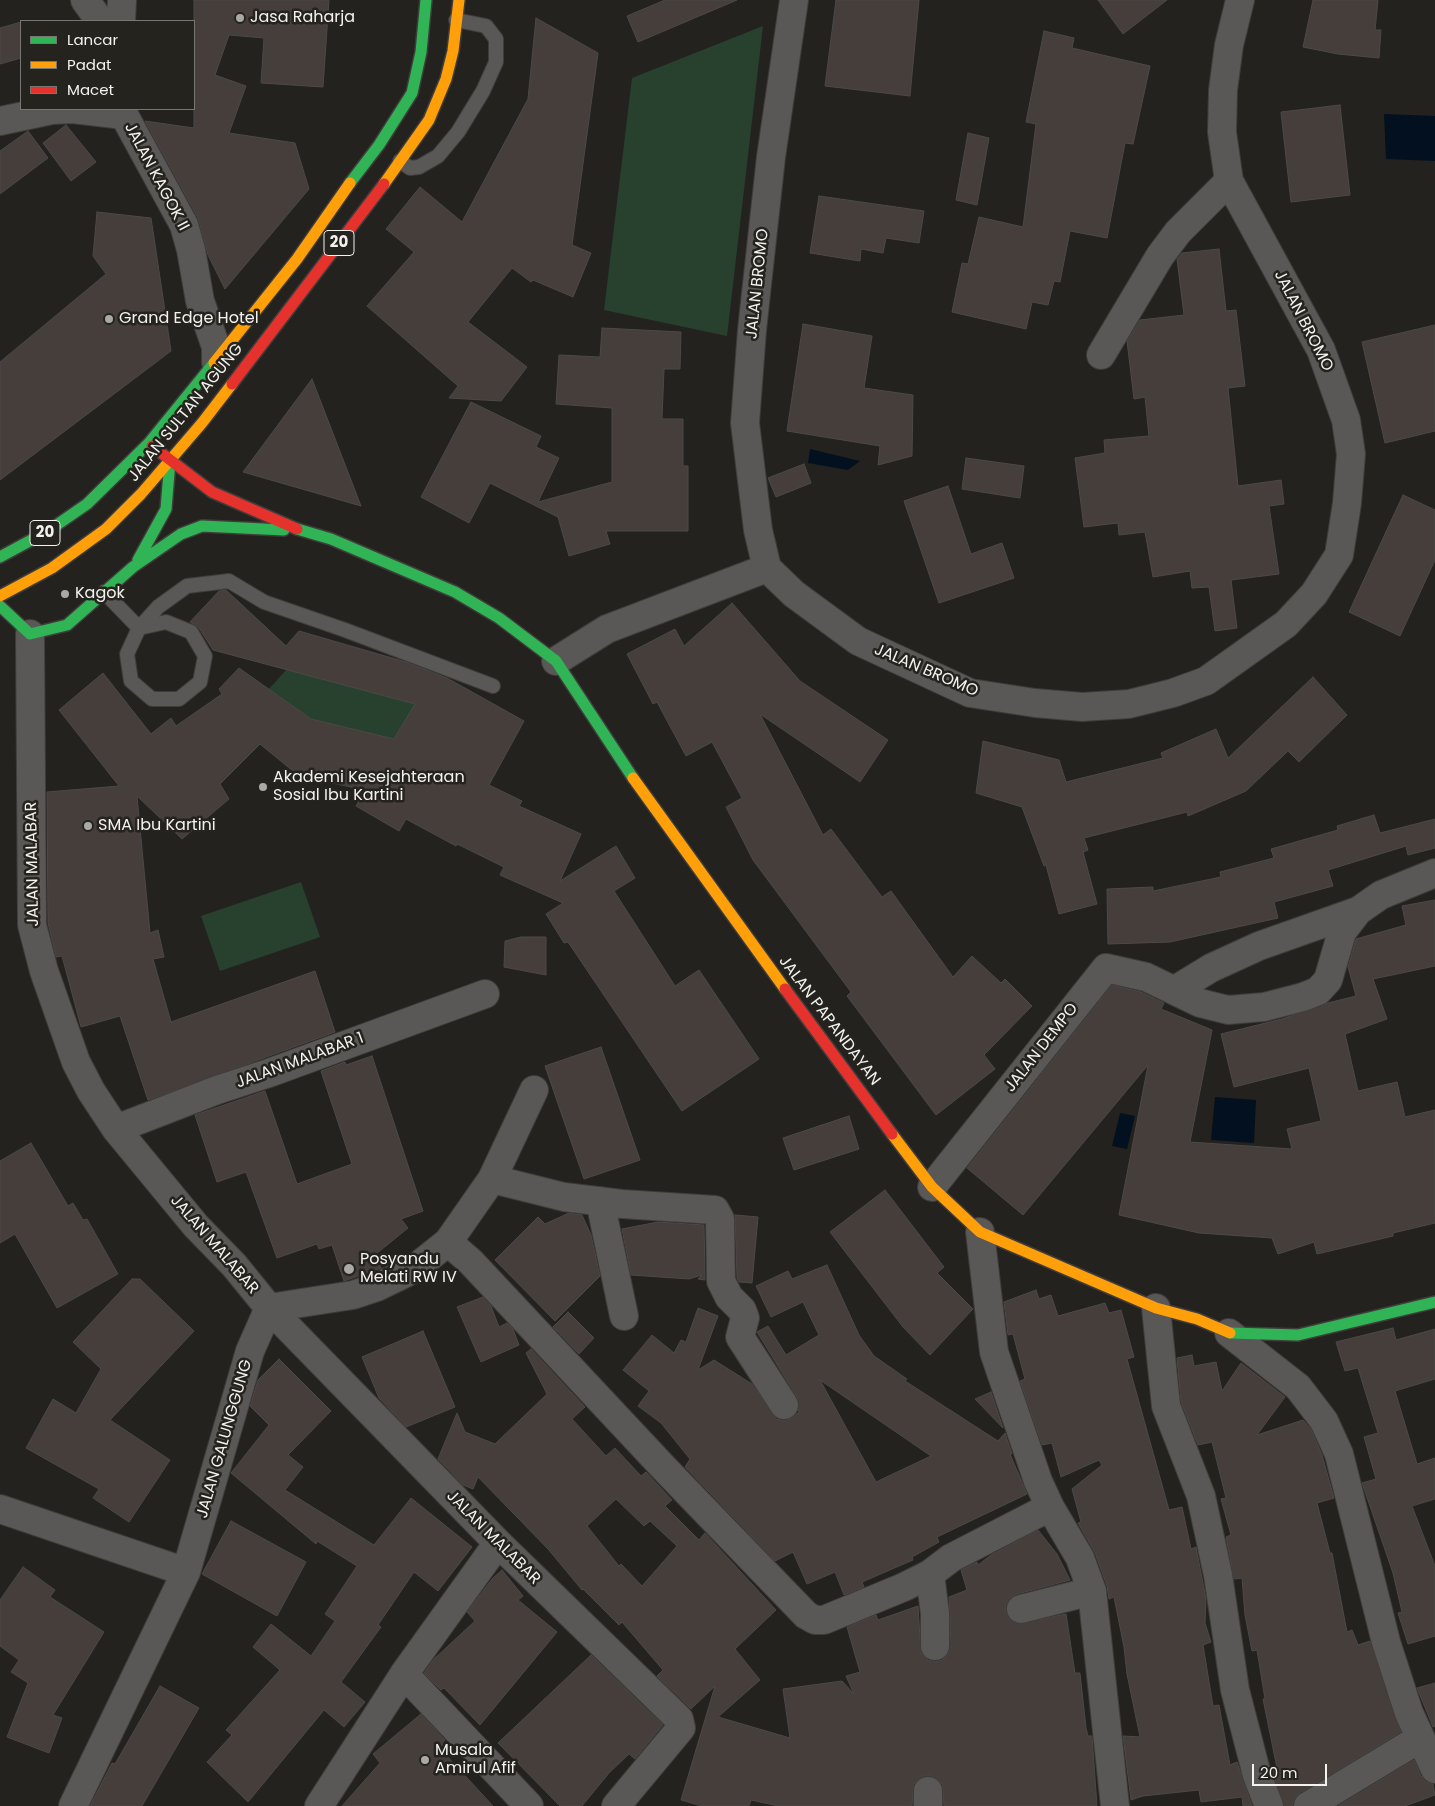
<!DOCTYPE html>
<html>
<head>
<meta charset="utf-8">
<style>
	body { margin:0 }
	#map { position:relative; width:1435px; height:1806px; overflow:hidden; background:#24221f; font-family:Poppins,sans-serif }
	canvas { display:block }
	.legend { position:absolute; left:20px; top:20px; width:175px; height:90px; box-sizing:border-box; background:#25231e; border:1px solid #787672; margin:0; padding:6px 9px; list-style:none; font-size:15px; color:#f4f2ef }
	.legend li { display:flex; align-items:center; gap:10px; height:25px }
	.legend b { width:25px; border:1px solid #787672 }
	.scale { position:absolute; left:1252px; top:1764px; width:75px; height:22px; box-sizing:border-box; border:2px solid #f4f2ef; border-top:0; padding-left:6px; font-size:15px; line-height:18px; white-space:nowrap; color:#f4f2ef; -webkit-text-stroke:4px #25231e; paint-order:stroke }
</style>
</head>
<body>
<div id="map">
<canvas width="1435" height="1806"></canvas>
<ul class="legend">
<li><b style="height:6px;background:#30b455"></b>Lancar</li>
<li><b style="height:6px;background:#ff9f0a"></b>Padat</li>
<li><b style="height:6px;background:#e5322d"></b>Macet</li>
</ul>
<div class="scale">20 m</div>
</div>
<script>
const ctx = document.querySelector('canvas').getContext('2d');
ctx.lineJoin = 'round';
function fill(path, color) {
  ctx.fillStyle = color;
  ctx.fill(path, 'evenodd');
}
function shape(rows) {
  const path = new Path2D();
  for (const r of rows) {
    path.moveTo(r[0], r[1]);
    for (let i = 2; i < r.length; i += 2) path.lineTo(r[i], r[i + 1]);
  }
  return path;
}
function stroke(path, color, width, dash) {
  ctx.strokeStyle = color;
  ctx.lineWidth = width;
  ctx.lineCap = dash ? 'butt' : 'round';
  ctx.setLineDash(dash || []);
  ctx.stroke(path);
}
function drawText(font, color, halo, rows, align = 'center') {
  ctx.font = font + ' Poppins,sans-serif';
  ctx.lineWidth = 5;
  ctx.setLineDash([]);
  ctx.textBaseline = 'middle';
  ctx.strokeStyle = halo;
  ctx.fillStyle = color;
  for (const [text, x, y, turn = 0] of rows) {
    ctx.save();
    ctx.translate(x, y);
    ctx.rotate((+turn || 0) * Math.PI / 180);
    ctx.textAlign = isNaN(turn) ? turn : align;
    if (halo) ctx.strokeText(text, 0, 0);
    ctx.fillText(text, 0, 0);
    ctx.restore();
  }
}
const green = shape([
	[763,26,727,336,604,310,632,78],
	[287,669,415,704,394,739,311,719,269,689],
	[301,882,320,937,220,971,201,916]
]);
const water = shape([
	[1384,114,1435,116,1435,161,1386,159],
	[810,449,860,461,848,470,808,463],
	[1215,1097,1256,1100,1254,1143,1211,1140],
	[1120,1113,1135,1116,1127,1149,1112,1146]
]);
const building = shape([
	[194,0,329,0,323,87,261,83,264,38,229,35,215,75,246,86,229,133,295,143,309,189,225,289,208,255,198,218,145,121,194,128,194,0],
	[665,0,737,0,638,42,627,16,665,0],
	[836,0,919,0,910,96,825,86,836,0],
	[1098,0,1167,0,1123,34,1098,0],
	[1313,0,1378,0,1375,30,1381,30,1379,58,1338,54,1303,47,1313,0],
	[536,18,598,53,572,245,591,253,573,297,533,280,531,282,512,268,468,322,527,367,501,401,449,398,458,386,367,306,414,252,386,229,420,187,462,222,528,99,536,18],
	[21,22,21,58,0,64,0,28,21,22],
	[1044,31,1074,38,1072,48,1150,66,1133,144,1125,143,1107,238,1070,231,1060,282,1054,281,1048,305,1032,302,1026,329,952,312,962,263,968,264,979,217,1023,227,1036,124,1026,122,1044,31],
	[1340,105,1350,195,1291,202,1281,112,1340,105],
	[66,125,96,162,71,181,43,143,66,125],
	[28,131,48,158,0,194,0,151,28,131],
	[968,133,989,138,977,205,956,200,968,133],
	[819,196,924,211,919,243,886,238,883,253,861,249,860,261,810,253,819,196],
	[97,212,151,218,171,351,0,480,0,362,106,274,93,256,97,212],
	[1219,249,1226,311,1236,310,1245,386,1228,388,1238,486,1281,480,1284,504,1269,506,1279,574,1231,580,1237,628,1215,631,1209,587,1192,588,1190,571,1153,577,1145,532,1119,535,1118,523,1084,527,1075,458,1105,453,1104,440,1149,436,1145,397,1134,399,1127,341,1140,320,1184,315,1177,259,1182,253,1219,249],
	[803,324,872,336,864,388,913,395,912,456,878,465,880,446,787,431,803,324],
	[1435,325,1435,431,1385,443,1362,342,1435,325],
	[602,328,681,332,680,369,664,369,662,419,683,419,683,466,688,466,688,531,606,531,610,544,569,556,558,517,490,483,469,523,421,497,471,402,541,436,536,447,559,458,538,502,612,482,612,408,556,404,559,355,600,357,602,328],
	[312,379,361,506,243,472,312,379],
	[966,458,1024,466,1020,498,962,489,966,458],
	[804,464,811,483,776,497,768,478,804,464],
	[948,486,971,554,1002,543,1014,578,939,603,904,501,948,486],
	[1403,495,1435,510,1435,560,1400,636,1349,612,1403,495],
	[226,590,286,646,299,631,406,662,447,678,524,721,489,785,522,801,519,806,581,834,560,881,616,846,635,878,614,891,675,986,699,970,759,1059,682,1111,568,942,564,943,546,914,563,903,500,875,504,867,457,844,456,846,406,819,399,831,356,806,365,790,299,776,260,744,220,784,229,799,182,839,137,796,150,933,158,930,164,957,153,959,171,1022,315,971,335,1032,148,1100,120,1016,81,1027,62,956,56,957,48,923,47,792,119,786,59,710,103,673,151,734,171,718,176,726,222,694,219,689,239,668,311,719,394,739,415,704,213,650,199,628,190,622,219,591,226,590],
	[732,603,800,681,888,740,860,782,760,714,823,835,831,829,882,897,891,891,953,977,972,956,1001,983,1005,979,1032,1006,984,1055,995,1069,936,1115,847,996,851,992,753,860,726,807,742,798,712,742,686,756,657,702,653,704,627,654,675,629,684,646,732,603],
	[1313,677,1347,715,1299,762,1288,751,1246,791,1188,816,1187,812,1084,838,1088,850,1083,852,1097,904,1059,914,1046,865,1044,866,1022,807,976,793,983,741,1059,760,1066,782,1163,758,1161,753,1216,729,1228,758,1313,677],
	[1374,815,1380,833,1435,819,1435,848,1408,855,1406,846,1328,870,1333,886,1274,902,1278,918,1170,942,1108,944,1107,889,1153,887,1153,891,1221,877,1220,872,1274,858,1271,849,1338,830,1337,826,1374,815],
	[1435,900,1435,966,1373,979,1387,1019,1345,1034,1358,1091,1397,1082,1405,1117,1435,1110,1435,1223,1393,1233,1393,1236,1317,1254,1314,1242,1278,1254,1272,1238,1199,1233,1119,1215,1148,1065,1023,1215,967,1168,1112,985,1141,992,1164,1003,1161,1009,1212,1030,1190,1142,1292,1149,1287,1129,1321,1121,1309,1068,1234,1087,1221,1034,1282,1019,1328,1003,1356,996,1348,967,1356,939,1406,925,1402,906,1435,900],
	[521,937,546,937,546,975,504,967,505,941,521,937],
	[601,1047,640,1160,584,1179,545,1066,601,1047],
	[372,1056,423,1211,401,1219,408,1228,376,1254,381,1268,344,1281,332,1245,319,1249,317,1244,277,1258,246,1172,217,1182,195,1115,265,1091,297,1184,352,1164,321,1071,345,1062,346,1065,372,1056],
	[849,1116,859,1149,794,1170,783,1138,849,1116],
	[31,1143,68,1206,73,1203,83,1220,87,1219,118,1274,57,1308,15,1234,0,1243,0,1161,31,1143],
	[885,1190,944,1267,937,1273,973,1309,930,1355,903,1327,830,1232,885,1190],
	[569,1213,582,1215,591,1235,600,1276,555,1321,495,1260,538,1217,545,1224,569,1213],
	[735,1215,758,1217,752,1283,739,1282,737,1277,735,1215],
	[658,1222,704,1225,705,1280,698,1279,702,1275,689,1279,631,1275,622,1229,658,1222],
	[827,1265,859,1335,874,1356,907,1379,905,1381,998,1441,1005,1433,1012,1454,1010,1454,1027,1494,937,1537,939,1542,912,1557,913,1560,862,1582,864,1587,844,1595,835,1572,807,1584,793,1552,775,1561,685,1467,690,1459,661,1423,638,1406,649,1391,623,1370,652,1335,674,1353,681,1340,686,1342,698,1308,718,1316,698,1370,714,1360,752,1384,776,1419,784,1421,792,1418,798,1413,799,1414,797,1397,757,1332,768,1326,786,1355,819,1335,803,1302,771,1317,756,1286,788,1271,792,1279,827,1265],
	[820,1380,931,1456,876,1482,820,1380],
	[132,1279,140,1279,194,1331,110,1420,170,1460,129,1522,93,1498,99,1489,26,1448,53,1399,76,1413,101,1369,73,1342,132,1279],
	[1036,1290,1039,1299,1051,1295,1058,1316,1105,1303,1109,1313,1121,1310,1134,1357,1127,1359,1169,1510,1182,1507,1191,1549,1196,1547,1206,1599,1205,1623,1211,1642,1203,1645,1213,1706,1219,1705,1230,1765,1237,1762,1252,1806,1243,1806,1242,1797,1201,1802,1199,1790,1143,1796,1131,1800,1123,1736,1140,1737,1127,1674,1124,1647,1114,1597,1109,1599,1107,1586,1095,1553,1078,1523,1081,1522,1072,1489,1102,1465,1099,1460,1061,1477,1052,1443,1042,1445,1020,1381,1025,1379,1013,1334,1008,1335,1004,1302,1036,1290],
	[483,1297,491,1306,499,1327,507,1323,513,1329,519,1345,481,1362,457,1307,483,1297],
	[568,1312,594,1338,579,1354,553,1327,568,1312],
	[1393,1328,1396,1340,1435,1329,1435,1379,1395,1391,1417,1464,1435,1458,1435,1499,1412,1506,1435,1566,1435,1636,1408,1644,1398,1613,1402,1612,1393,1573,1362,1483,1376,1479,1364,1437,1378,1433,1358,1368,1345,1371,1336,1342,1393,1328],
	[423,1331,455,1407,406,1427,379,1398,362,1357,423,1331],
	[531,1349,585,1407,572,1419,606,1456,615,1448,641,1476,646,1472,672,1500,665,1506,699,1540,705,1533,776,1610,735,1649,760,1680,718,1717,790,1738,783,1689,842,1681,854,1694,846,1676,860,1672,847,1627,876,1615,878,1620,918,1606,921,1653,928,1660,935,1662,942,1660,948,1654,951,1646,949,1597,967,1590,961,1570,977,1562,978,1565,991,1555,1038,1530,1057,1554,1070,1580,1017,1594,1010,1598,1006,1605,1006,1612,1010,1620,1017,1624,1066,1614,1075,1673,1080,1673,1086,1728,1088,1736,1092,1736,1097,1806,944,1806,942,1784,936,1778,928,1775,921,1777,914,1784,912,1806,778,1806,751,1800,749,1806,702,1806,681,1800,715,1686,691,1709,657,1676,663,1670,622,1622,619,1625,583,1589,582,1590,548,1549,478,1477,473,1489,463,1485,438,1459,457,1413,465,1432,495,1444,547,1394,526,1353,531,1349],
	[616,1499,644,1526,650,1521,677,1546,642,1586,621,1564,619,1566,587,1526,616,1499],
	[1192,1355,1194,1366,1216,1362,1222,1391,1241,1363,1285,1397,1257,1435,1303,1420,1311,1429,1322,1455,1334,1498,1317,1503,1330,1553,1332,1553,1347,1632,1352,1630,1358,1645,1370,1641,1401,1732,1300,1793,1295,1798,1292,1806,1284,1806,1272,1770,1277,1768,1263,1699,1265,1699,1257,1650,1252,1651,1245,1615,1242,1578,1234,1579,1226,1537,1231,1535,1221,1499,1226,1498,1212,1442,1198,1445,1181,1402,1177,1358,1192,1355],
	[279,1359,331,1411,288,1455,303,1467,285,1490,374,1545,411,1498,472,1547,438,1591,414,1572,378,1625,381,1627,341,1682,365,1702,344,1727,324,1710,248,1802,207,1762,232,1735,226,1730,280,1670,253,1647,271,1624,311,1656,335,1621,325,1614,357,1566,317,1541,316,1544,231,1473,269,1425,250,1406,258,1380,279,1359],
	[991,1392,1003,1428,975,1399,991,1392],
	[231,1521,306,1562,277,1616,202,1574,231,1521],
	[23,1567,55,1590,50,1597,104,1632,53,1715,62,1718,49,1753,7,1737,28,1683,11,1672,19,1660,0,1646,0,1600,23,1567],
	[502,1570,523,1596,518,1600,557,1632,480,1725,444,1688,441,1690,424,1673,434,1659,475,1621,467,1612,492,1579,502,1570],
	[591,1655,663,1725,635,1759,629,1754,609,1773,582,1806,560,1806,498,1743,591,1655],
	[1435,1683,1435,1726,1433,1727,1417,1688,1435,1683],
	[160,1686,199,1708,142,1806,90,1806,112,1763,115,1764,160,1686],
	[421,1714,445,1740,442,1744,449,1752,446,1755,493,1806,342,1806,380,1763,373,1754,421,1714],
	[1414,1760,1421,1776,1426,1782,1433,1784,1435,1795,1405,1806,1338,1806,1414,1760]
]);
const lane = shape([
	[400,161,410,168,419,167,438,156,458,132,483,91,496,62,496,39,486,26,456,20],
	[104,592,139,628],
	[139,628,166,622,191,632,205,656,200,682,179,699,152,699,131,681,127,654,139,628,158,607,187,586,229,581,264,602,345,630,493,686]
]);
const street = shape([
	[85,0,100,21],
	[794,0,771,157,752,330,745,423,758,530,767,568,794,594,858,641,970,693,1035,703,1082,707,1129,704,1173,693,1206,681,1286,624,1314,594,1339,555,1347,503,1351,454,1346,420,1321,350,1229,181,1222,132,1223,90,1229,45,1240,0],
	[121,21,122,0],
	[123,109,124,115,184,225,191,250,200,301,216,347,216,362],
	[0,121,52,110,73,109,124,115],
	[1101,355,1160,256,1178,232,1229,181],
	[30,634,32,925,44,971,76,1062,91,1091,116,1129,196,1226,234,1265,269,1308,498,1543,679,1719,681,1728,616,1806],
	[556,661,607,629,767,568],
	[1175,990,1211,968,1259,946,1358,911],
	[116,1129,217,1090,269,1073,485,994],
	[492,1179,564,1197,622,1204,715,1210,720,1219,721,1281,729,1297,742,1310,745,1318,740,1337,784,1405],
	[932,1187,1106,968,1146,977,1200,1003,1228,1010,1264,1007,1303,997,1318,991,1328,980,1342,932,1358,911,1381,895,1435,873],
	[600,1201,624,1316],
	[980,1232,994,1352,1038,1481,1050,1507,1080,1558,1092,1591,1115,1806],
	[448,1242,471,1262,664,1468,806,1615,815,1620,824,1620,904,1587,930,1574,951,1558,1050,1507],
	[269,1308,353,1295,377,1287,414,1269,448,1242,492,1179,534,1090],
	[1156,1308,1166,1406,1201,1496,1218,1575,1235,1690,1257,1775,1269,1806],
	[1229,1333,1298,1387,1324,1421,1339,1454,1386,1642,1409,1713,1435,1769],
	[0,1509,186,1572],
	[930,1574,935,1614,935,1646],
	[1021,1609,1092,1591],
	[404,1674,529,1806],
	[928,1791,928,1806],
	[73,1806,186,1572,250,1351,269,1308],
	[319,1806,404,1674,498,1543],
	[1308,1806,1419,1739]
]);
const fast = shape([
	[350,183,379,145,412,93,421,52,426,0],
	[297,529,331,539,455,592,499,618,556,661,633,778],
	[0,557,48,531,87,504,149,443,214,363],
	[138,560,166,509,170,461],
	[0,606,30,634,67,625,133,567,181,534,202,526,284,530],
	[1230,1333,1298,1335,1435,1302]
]);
const slow = shape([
	[384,184,429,120,446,79,453,51,459,0],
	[214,363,297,259,350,183],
	[0,596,52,568,106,529,141,494,202,423,232,384],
	[633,778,785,989],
	[892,1134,932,1187,980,1232,1156,1308,1197,1319,1230,1333]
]);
const jam = shape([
	[232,384,384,184],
	[152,446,212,492,297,529],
	[785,989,892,1134]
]);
const markers = [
	[240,18,5,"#aba9a6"],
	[109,319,5,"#aba9a6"],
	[65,594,5,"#aba9a6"],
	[263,787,5,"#aba9a6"],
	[88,826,5,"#aba9a6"],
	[349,1269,6,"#aba9a6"],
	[425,1760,5,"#aba9a6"]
];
const shields = [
	[339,243,30],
	[45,533,30]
];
const shieldNames = [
	["20",339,243],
	["20",45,533]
];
const poiNames = [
	["Jasa Raharja",250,18],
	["Grand Edge Hotel",119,319],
	["Kagok",75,594],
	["Akademi Kesejahteraan",273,778],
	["Sosial Ibu Kartini",273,796],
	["SMA Ibu Kartini",98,826],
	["Posyandu",360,1260],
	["Melati RW IV",360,1278],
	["Musala",435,1751],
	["Amirul Afif",435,1769]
];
const streetNames = [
	["JALAN KAGOK II",156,177,62],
	["JALAN BROMO",758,284,-84],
	["JALAN BROMO",1303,321,63],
	["JALAN SULTAN AGUNG",186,413,-51],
	["JALAN BROMO",926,671,23],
	["JALAN MALABAR",33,864,-91],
	["JALAN PAPANDAYAN",829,1021,53],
	["JALAN DEMPO",1042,1048,-52],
	["JALAN MALABAR 1",300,1061,-20],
	["JALAN MALABAR",214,1245,49],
	["JALAN GALUNGGUNG",225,1439,-74],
	["JALAN MALABAR",493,1538,45]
];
fill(green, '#28412f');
fill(water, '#03101f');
fill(building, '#453e3b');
stroke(building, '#4c4948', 1);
stroke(lane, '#3f3d3b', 16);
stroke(street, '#3f3d3b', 30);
stroke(fast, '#3f3d3b', 14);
stroke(slow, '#3f3d3b', 14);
stroke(jam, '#3f3d3b', 14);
stroke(lane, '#5a5856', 14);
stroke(street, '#5a5856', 28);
stroke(fast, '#30b455', 11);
stroke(slow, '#ff9f0a', 11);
stroke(jam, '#e5322d', 11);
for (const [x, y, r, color] of markers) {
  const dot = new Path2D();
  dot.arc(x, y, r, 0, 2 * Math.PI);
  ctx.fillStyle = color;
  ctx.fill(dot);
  stroke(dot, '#25231e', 2);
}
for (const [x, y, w] of shields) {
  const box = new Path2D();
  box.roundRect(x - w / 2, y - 12.5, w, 25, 4);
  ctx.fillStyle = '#25231e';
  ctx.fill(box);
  stroke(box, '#f4f2ef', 1);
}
drawText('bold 15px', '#f4f2ef', null, shieldNames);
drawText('16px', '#f4f2ef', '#25231e', poiNames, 'left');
drawText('16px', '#f4f2ef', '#25231e', streetNames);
</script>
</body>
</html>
